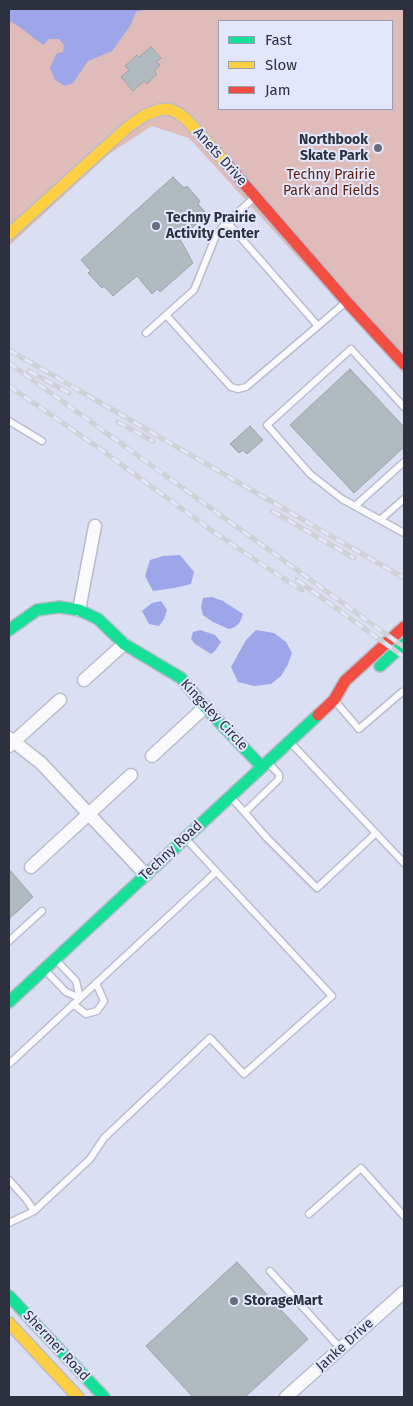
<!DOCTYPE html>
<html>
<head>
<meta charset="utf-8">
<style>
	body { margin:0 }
	#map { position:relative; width:413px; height:1406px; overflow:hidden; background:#dbdff3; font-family:"Fira Sans",sans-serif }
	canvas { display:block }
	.frame { position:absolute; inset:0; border:10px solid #2d303e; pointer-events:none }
	.legend { position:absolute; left:218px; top:20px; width:175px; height:90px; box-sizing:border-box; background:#e2e7fd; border:1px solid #9a9eb1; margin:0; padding:6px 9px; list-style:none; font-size:15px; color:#2d303e }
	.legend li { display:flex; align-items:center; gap:10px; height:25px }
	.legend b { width:25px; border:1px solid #9a9eb1 }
</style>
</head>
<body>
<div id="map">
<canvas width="413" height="1406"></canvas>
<div class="frame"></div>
<ul class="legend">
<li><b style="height:6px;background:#16e098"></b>Fast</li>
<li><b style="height:6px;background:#ffcf43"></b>Slow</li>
<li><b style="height:6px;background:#f24e42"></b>Jam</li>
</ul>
</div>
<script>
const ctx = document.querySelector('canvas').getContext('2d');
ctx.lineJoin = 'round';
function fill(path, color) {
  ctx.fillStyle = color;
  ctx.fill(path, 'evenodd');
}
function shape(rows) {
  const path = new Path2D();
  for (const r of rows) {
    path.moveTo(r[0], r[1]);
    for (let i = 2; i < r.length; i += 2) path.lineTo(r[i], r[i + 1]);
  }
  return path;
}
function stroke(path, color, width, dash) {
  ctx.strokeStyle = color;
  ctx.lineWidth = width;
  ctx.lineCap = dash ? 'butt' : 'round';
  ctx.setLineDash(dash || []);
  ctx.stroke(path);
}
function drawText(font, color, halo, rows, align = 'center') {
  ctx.font = font + ' "Fira Sans",sans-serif';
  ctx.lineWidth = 4;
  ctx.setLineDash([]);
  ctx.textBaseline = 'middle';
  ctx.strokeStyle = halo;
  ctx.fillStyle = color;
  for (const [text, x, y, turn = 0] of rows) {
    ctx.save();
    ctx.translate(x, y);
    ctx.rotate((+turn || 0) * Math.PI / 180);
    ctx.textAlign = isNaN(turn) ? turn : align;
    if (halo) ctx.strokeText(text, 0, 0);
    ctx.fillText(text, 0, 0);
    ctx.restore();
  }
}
const green = shape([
	[9,9,404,9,404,374,189,138,152,126,109,154,9,246],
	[219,21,392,21,392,109,219,109]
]);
const water = shape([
	[9,9,149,9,136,12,130,26,112,51,88,61,73,83,65,86,55,80,50,68,56,54,63,52,64,45,59,39,49,39,43,45,21,28,9,20],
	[180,555,194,572,191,584,174,588,153,591,145,576,150,560,163,556],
	[212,597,223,601,243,614,240,622,235,627,229,629,213,622,203,615,201,607,203,598],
	[161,601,167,610,164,619,159,626,149,624,142,611,152,603],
	[200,630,215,635,221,642,215,651,211,654,195,644,191,639,193,632],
	[256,630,274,633,286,642,292,653,288,664,281,676,271,684,254,686,238,682,231,667,246,640]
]);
const building = shape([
	[151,47,161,58,156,62,160,65,154,71,157,74,147,84,144,81,133,91,121,77,129,70,125,66,137,55,139,57,151,47],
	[173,177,184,188,187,186,200,201,198,204,207,214,180,239,193,263,160,292,157,289,152,294,137,276,113,296,104,286,102,288,88,273,91,271,81,260,173,177],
	[350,369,404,427,404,447,354,493,290,425,350,369],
	[250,426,263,440,247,454,243,450,239,453,230,444,250,426],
	[9,869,33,897,9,919,9,869],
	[237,1262,308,1339,245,1397,193,1397,146,1346,237,1262]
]);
const lane = shape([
	[255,197,227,222,318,326,346,302],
	[227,222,217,233,194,290,166,315,231,387,238,389,246,387,318,326],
	[146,333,166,315],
	[404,407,351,349,267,425,310,474,342,499,404,533],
	[9,421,42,441],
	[355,506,404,462],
	[380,520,404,499],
	[335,701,359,729,402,692],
	[290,742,404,863],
	[231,797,267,838,317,888,376,833],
	[245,812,279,779,279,774,268,763],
	[9,941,42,911],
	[45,970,66,992,80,998,76,981,57,961],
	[73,1004,86,1014,97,1011,104,1001,96,983],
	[9,1064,216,872],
	[9,1180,26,1199,34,1211],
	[309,1214,361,1168,404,1216],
	[9,1223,34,1211,90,1159,104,1138,210,1038,244,1074,332,996,186,839],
	[270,1271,341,1349]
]);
const street = shape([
	[79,610,95,526],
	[84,680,124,644],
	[9,738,41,763,146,875],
	[9,746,60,700],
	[152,756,205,707],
	[31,867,131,775],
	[286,1397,404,1292]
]);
const fast = shape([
	[9,630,37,610,59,607,79,610,98,619,124,644,181,678,205,707,262,767],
	[380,666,404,644],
	[9,1002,318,715],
	[9,1296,104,1397]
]);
const slow = shape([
	[9,234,129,126,145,115,159,110,169,109,178,113,186,119,227,164],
	[9,1323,78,1397]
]);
const jam = shape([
	[227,164,347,302,404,364],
	[318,715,334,700,345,681,404,627]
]);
const rail = shape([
	[9,350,404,578],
	[9,363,404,647],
	[29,371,69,393],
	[9,386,96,446,211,530,275,573,302,590],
	[118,422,153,441],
	[272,511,354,558],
	[297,580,404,657]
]);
const markers = [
	[378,148,5,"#6a6d7d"],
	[156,226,5,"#6a6d7d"],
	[234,1301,5,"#6a6d7d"]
];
const poiNames = [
	["Northbook",368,140,"right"],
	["Skate Park",368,156,"right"],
	["Techny Prairie",166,218],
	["Activity Center",166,234],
	["StorageMart",244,1301]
];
const streetNames = [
	["Anets Drive",220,157,48],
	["Kingsley Circle",214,715,47],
	["Techny Road",171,851,-43],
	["Janke Drive",345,1345,-42],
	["Shermer Road",56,1346,47]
];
const parkNames = [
	["Techny Prairie",331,175],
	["Park and Fields",331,191]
];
fill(green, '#dfbbb9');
fill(water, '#9ca6e8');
fill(building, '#b1babf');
stroke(building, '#9ba3a8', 1);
stroke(lane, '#b9bccb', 9);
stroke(street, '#b9bccb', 15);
stroke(fast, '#b9bccb', 14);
stroke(slow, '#b9bccb', 14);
stroke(jam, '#b9bccb', 14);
stroke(lane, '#fafafd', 6);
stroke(street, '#fafafd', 12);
stroke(fast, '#16e098', 11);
stroke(slow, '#ffcf43', 11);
stroke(jam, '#f24e42', 11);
stroke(rail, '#cfd1d6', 5);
stroke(rail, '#e2e7fd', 3, [9]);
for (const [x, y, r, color] of markers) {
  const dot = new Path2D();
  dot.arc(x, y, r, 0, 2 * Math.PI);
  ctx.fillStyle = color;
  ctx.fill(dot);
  stroke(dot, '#e2e7fd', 2);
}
drawText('bold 14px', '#2d303e', '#e2e7fd', poiNames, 'left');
drawText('14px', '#2d303e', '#e2e7fd', streetNames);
drawText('14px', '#5a1d0b', '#e2e7fd', parkNames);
</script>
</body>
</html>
